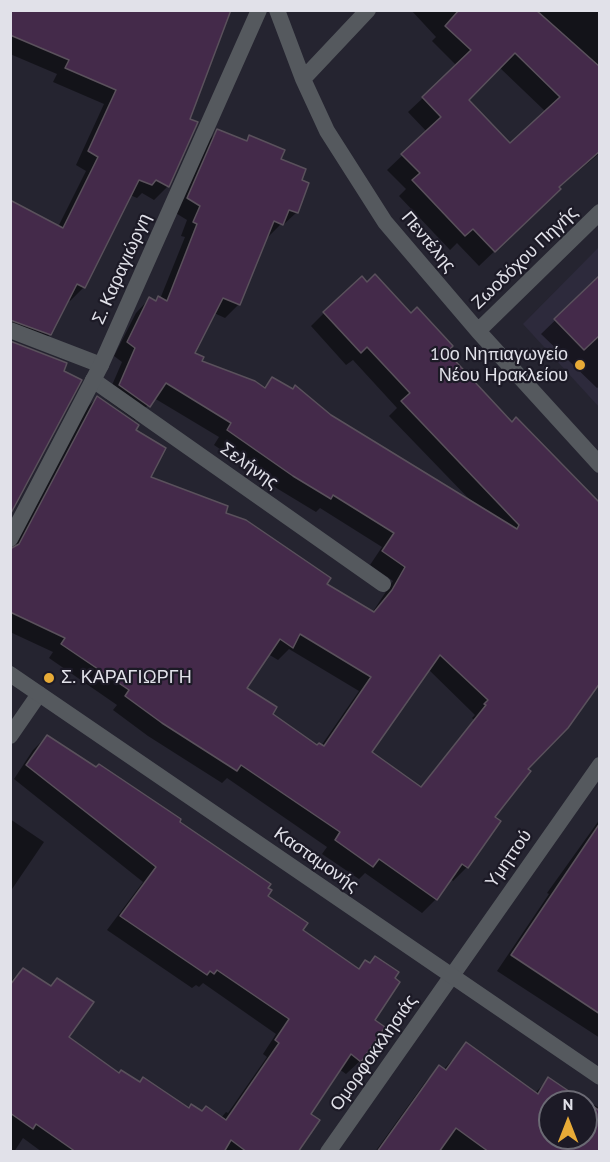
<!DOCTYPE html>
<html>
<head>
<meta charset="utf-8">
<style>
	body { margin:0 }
	#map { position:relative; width:610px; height:1162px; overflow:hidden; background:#252430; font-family:"PT Sans",sans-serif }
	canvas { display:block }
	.frame { position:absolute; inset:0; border:12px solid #e1e1e9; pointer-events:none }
	.north { position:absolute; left:538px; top:1090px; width:60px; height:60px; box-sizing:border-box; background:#1c1a26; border:2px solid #6b6a74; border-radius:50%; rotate:0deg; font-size:16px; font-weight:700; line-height:24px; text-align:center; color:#e1e1e9 }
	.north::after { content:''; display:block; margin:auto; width:21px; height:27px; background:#e8ab37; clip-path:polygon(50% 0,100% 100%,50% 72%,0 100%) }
</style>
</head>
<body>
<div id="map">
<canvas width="610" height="1162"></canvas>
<div class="frame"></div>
<div class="north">N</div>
</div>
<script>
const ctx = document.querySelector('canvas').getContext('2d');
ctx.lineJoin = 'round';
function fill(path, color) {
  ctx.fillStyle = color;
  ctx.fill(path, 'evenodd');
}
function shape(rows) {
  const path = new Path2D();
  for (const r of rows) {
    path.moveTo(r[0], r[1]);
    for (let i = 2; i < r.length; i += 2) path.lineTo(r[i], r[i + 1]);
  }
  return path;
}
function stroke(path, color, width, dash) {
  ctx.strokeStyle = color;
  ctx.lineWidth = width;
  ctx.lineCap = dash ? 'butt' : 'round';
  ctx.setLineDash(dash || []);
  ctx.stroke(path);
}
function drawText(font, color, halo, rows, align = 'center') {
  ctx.font = font + ' "PT Sans",sans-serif';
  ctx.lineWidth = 4.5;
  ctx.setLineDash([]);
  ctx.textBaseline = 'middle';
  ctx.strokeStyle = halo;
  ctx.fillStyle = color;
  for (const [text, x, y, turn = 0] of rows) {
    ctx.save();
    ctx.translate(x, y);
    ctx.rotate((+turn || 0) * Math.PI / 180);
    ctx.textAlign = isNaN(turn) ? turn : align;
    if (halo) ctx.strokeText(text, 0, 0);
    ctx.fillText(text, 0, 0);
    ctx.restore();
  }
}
const built = shape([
	[599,247,599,407,523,324]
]);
const shadow = shape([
	[10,10,196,122,167,187,154,200,142,193,137,198,130,195,84,287,70,301,68,299,50,334,36,348,10,338,10,202,58,227,86,171,76,165,104,104,53,82,57,74,10,54],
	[411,10,600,10,600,153,558,188,544,204,479,266,457,243,450,250,399,196,406,189,387,170,427,132,408,112,457,66,432,41,436,37],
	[499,67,546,112,510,145,467,100],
	[218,131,245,142,250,137,279,160,300,181,297,212,283,225,280,225,268,237,266,237,239,304,225,318,214,313,193,353,201,362,263,388,272,379,291,390,295,387,330,416,470,500,389,416,397,408,353,360,346,365,311,326,324,313,445,352,512,424,516,419,526,769,493,817,467,867,453,881,450,878,436,899,422,913,365,873,359,879,322,854,327,847,227,778,222,783,148,736,113,710,117,705,49,658,53,652,10,632,10,551,83,411,97,398,133,430,149,478,224,513,325,584,372,613,393,581,370,565,382,547,320,508,316,512,278,489,214,445,219,437,154,398,135,420,106,399,122,362,114,356,136,313,149,299,154,302,158,298,160,299,185,237,181,236,187,220,174,212,204,145],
	[289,649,359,691,321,746,317,747,271,715,245,689,268,654,278,660],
	[428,669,475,715,472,718,474,720,420,788,370,752],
	[600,277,600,386,597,388,541,334],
	[47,736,178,822,265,897,301,931,357,970,365,962,369,964,375,958,373,1020,360,1061,346,1074,339,1069,309,1115,296,1152,42,1152,23,1138,14,1152,10,1152,10,982,23,969,50,987,57,980,67,1037,118,1075,188,1110,221,1118,226,1112,228,1113,267,1057,263,1054,276,1034,203,983,199,987,196,985,192,988,107,930,143,882,14,779,33,750],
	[10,819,44,842,10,892],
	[600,819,600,1038,497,971,549,894,547,893],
	[467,1044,535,1093,549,1079,583,1102,550,1102,550,1138,586,1138,586,1104,591,1108,594,1105,600,1108,600,1152,375,1152,426,1081,440,1067,443,1070]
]);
const building = shape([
	[10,10,231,10,190,119,198,122,169,187,156,180,152,185,139,180,85,288,77,284,51,335,10,320,10,200,63,228,98,157,88,151,116,90,65,68,69,60,10,35,10,10],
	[459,10,536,10,600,67,600,151,559,187,561,189,495,252,473,229,465,236,412,180,420,173,401,154,441,117,422,97,471,50,445,26,459,10],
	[515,53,560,97,510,143,469,100,515,53],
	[217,129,247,141,249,135,285,150,281,159,306,169,302,180,309,183,298,213,289,210,283,225,274,221,240,305,223,298,195,353,204,357,202,361,255,381,265,388,272,377,293,389,295,385,331,415,517,529,519,525,401,401,410,393,367,347,361,353,323,312,362,276,367,282,375,274,411,313,417,307,453,346,447,352,512,422,516,417,600,503,600,683,568,728,528,769,531,771,495,817,501,821,468,868,462,864,437,900,379,859,373,867,335,840,340,832,241,765,237,771,162,723,125,696,129,690,61,644,65,638,10,612,10,549,19,544,97,396,139,425,136,430,166,448,151,477,228,506,226,513,246,520,331,578,327,584,374,612,392,590,405,567,382,551,394,533,333,495,331,499,293,476,227,430,231,423,166,383,150,407,119,385,135,348,127,342,149,297,156,301,158,296,167,301,197,224,193,222,200,206,187,198,217,129],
	[300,634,371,677,324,746,319,743,317,745,273,714,277,707,247,688,280,639,293,648,300,634],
	[440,655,488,700,484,704,486,705,421,787,372,752,440,655],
	[600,275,600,335,584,350,554,319,600,275],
	[10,341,67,363,64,371,82,380,10,515,10,341],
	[47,735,96,767,99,764,181,819,180,822,271,884,268,888,272,890,268,896,308,923,303,930,359,969,365,960,370,963,375,956,399,972,395,978,400,982,375,1020,385,1027,361,1062,351,1054,311,1114,320,1120,298,1152,247,1152,231,1140,224,1152,76,1152,36,1124,33,1129,10,1113,10,985,23,968,51,986,57,978,94,1002,69,1037,119,1073,121,1070,140,1082,143,1077,189,1108,191,1104,202,1111,206,1106,226,1120,279,1043,275,1040,289,1019,217,970,214,974,210,971,207,975,120,916,156,867,26,765,47,735],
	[600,823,600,1014,511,955,600,823],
	[466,1042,538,1094,548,1077,585,1102,550,1102,550,1138,586,1138,586,1102,600,1111,600,1152,489,1152,456,1128,439,1152,377,1152,439,1065,446,1070,466,1042]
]);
const minor = shape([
	[277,10,303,79,327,131,385,222,478,331,600,465],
	[303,79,368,10],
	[10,330,101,365],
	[478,331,600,212],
	[93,380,383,584],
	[10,736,39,694],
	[328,1152,600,765]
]);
const tertiary = shape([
	[10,539,101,365,259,10],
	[10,674,600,1077]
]);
const markers = [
	[580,365,6,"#e8ab37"],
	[49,678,6,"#e8ab37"]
];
const streetNames = [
	["Πεντέλης",428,242,50],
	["Ζωοδόχου Πηγής",525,258,-44],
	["Σ. Καραγιώργη",122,269,-66],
	["Σελήνης",249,466,35],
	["Υμηττού",509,859,-55],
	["Κασταμονής",316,860,35],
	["Ομορφοκκλησιάς",374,1053,-55]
];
const poiNames = [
	["10ο Νηπιαγωγείο",568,355],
	["Νέου Ηρακλείου",568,376],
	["Σ. ΚΑΡΑΓΙΩΡΓΗ",61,678,"left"]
];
fill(built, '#2d2a3c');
fill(shadow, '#0007');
fill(building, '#442a4a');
stroke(building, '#5a515c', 1.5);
stroke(minor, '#55595e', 16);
stroke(tertiary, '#55595e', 16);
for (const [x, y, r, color] of markers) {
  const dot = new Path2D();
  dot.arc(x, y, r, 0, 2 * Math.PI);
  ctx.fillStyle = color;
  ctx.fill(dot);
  stroke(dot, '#1c1a26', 2);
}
drawText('18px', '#e1e1e9', '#1c1a26', streetNames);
drawText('18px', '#e1e1e9', '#1c1a26', poiNames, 'right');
</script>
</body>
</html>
